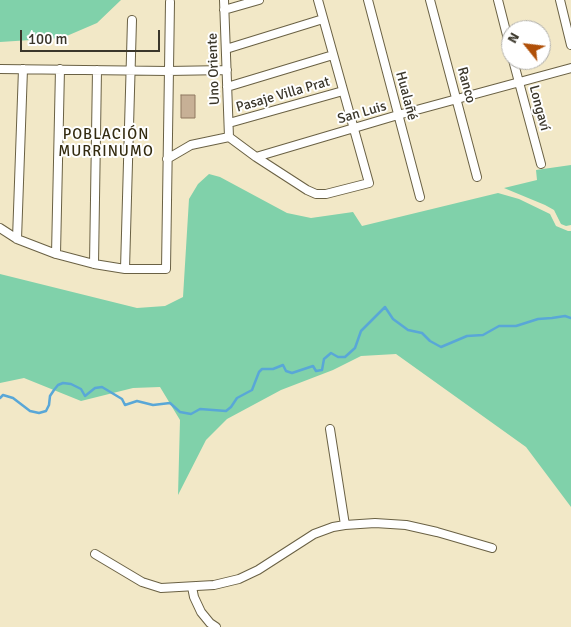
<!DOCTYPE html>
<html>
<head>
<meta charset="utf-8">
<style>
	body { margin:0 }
	#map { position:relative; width:571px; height:627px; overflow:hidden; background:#f2e8c7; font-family:Signika,sans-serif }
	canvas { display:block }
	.north { position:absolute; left:501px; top:20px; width:50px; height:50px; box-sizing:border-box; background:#fff; border:1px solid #b0afaa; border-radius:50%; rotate:299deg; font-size:14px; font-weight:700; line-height:20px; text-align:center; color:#3a362a }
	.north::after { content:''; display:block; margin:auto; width:18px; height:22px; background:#b05008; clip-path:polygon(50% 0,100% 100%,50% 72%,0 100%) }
	.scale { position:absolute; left:20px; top:30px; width:140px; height:22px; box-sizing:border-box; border:2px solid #3a362a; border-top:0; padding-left:6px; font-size:15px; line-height:18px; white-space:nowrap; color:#3a362a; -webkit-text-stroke:4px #fff; paint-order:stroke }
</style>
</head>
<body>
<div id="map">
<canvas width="571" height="627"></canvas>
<div class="north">N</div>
<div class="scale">100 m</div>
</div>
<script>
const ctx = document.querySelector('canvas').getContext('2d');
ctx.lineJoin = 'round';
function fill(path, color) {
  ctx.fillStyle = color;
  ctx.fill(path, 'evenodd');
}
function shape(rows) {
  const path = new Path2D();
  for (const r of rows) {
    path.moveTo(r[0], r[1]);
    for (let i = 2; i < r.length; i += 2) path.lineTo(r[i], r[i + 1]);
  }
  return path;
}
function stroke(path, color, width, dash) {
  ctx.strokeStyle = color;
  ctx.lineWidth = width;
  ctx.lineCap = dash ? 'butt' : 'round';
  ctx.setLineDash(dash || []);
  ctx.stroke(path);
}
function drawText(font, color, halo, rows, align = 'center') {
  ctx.font = font + ' Signika,sans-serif';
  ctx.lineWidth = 4;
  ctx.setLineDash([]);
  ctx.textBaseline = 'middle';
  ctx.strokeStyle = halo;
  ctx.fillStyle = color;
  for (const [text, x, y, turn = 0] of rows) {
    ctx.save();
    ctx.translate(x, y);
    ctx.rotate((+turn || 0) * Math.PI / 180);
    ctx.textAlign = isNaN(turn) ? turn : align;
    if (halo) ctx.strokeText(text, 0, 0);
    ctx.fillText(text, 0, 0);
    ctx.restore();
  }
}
const green = shape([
	[0,0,121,0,97,23,62,38,0,42],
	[571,165,571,225,566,226,561,224,554,210,545,205,504,188,537,180,536,170],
	[209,174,220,177,287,213,311,218,353,212,362,226,498,193,519,199,550,214,556,226,568,231,571,231,571,507,526,447,396,354,361,356,333,370,281,390,227,419,206,440,178,495,180,420,160,387,133,388,81,401,24,378,0,383,0,274,137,308,165,306,183,297,189,199,198,184]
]);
const stream = shape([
	[0,398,3,395,13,398,30,411,39,413,46,411,49,405,50,396,54,390,58,385,63,383,71,384,81,389,85,396,95,388,102,387,122,399,125,405,137,401,153,405,170,403,180,412,191,414,200,409,226,411,231,407,237,398,252,390,259,372,262,369,273,369,283,365,286,371,292,373,313,366,316,371,322,370,324,359,331,353,338,357,345,357,355,348,361,331,385,307,393,319,408,330,422,333,430,341,441,347,467,336,483,335,499,326,516,326,538,319,552,318,565,316,571,318]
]);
const building = shape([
	[181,95,195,95,195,118,181,118,181,95]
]);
const minor = shape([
	[224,0,229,137],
	[368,0,420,197],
	[430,0,477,177],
	[498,0,511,51],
	[560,0,571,45],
	[224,10,259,0],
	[226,49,323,19],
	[513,60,541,164],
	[0,69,168,71,227,70],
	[227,87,333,55],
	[229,123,343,91],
	[256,157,307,190,316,194,326,194,369,183,318,0],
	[167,159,191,145,229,137,256,157,398,115,571,68],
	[0,228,17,239,56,254,94,264,125,269,166,269,170,2],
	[17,239,23,69],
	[56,254,60,69],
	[94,264,97,70],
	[125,269,132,20],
	[330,429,345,525],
	[95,554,142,582,161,588,214,585,239,579,258,570,314,534,333,527,345,525,375,523,406,525,437,532,492,548],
	[192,587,194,597,201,612,210,623,216,627]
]);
const streetNames = [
	["Uno Oriente",214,69,-92],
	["Ranco",466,85,75],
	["Pasaje Villa Prat",283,95,-16],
	["Hualañé",406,96,75],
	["Longaví",539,108,75],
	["San Luis",362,113,-16]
];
const neighbourhoodNames = [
	["POBLACIÓN",106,135],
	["MURRINUMO",106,152]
];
fill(green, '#80d1aa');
stroke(stream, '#59a7d7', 2.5);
fill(building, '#c7b096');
stroke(building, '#8f7961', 1);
stroke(minor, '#6a6144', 10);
stroke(minor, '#fff', 8);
drawText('14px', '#3a362a', '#fff', streetNames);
ctx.letterSpacing = '1px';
drawText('15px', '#332b10', '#fff', neighbourhoodNames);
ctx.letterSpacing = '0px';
</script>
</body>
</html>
